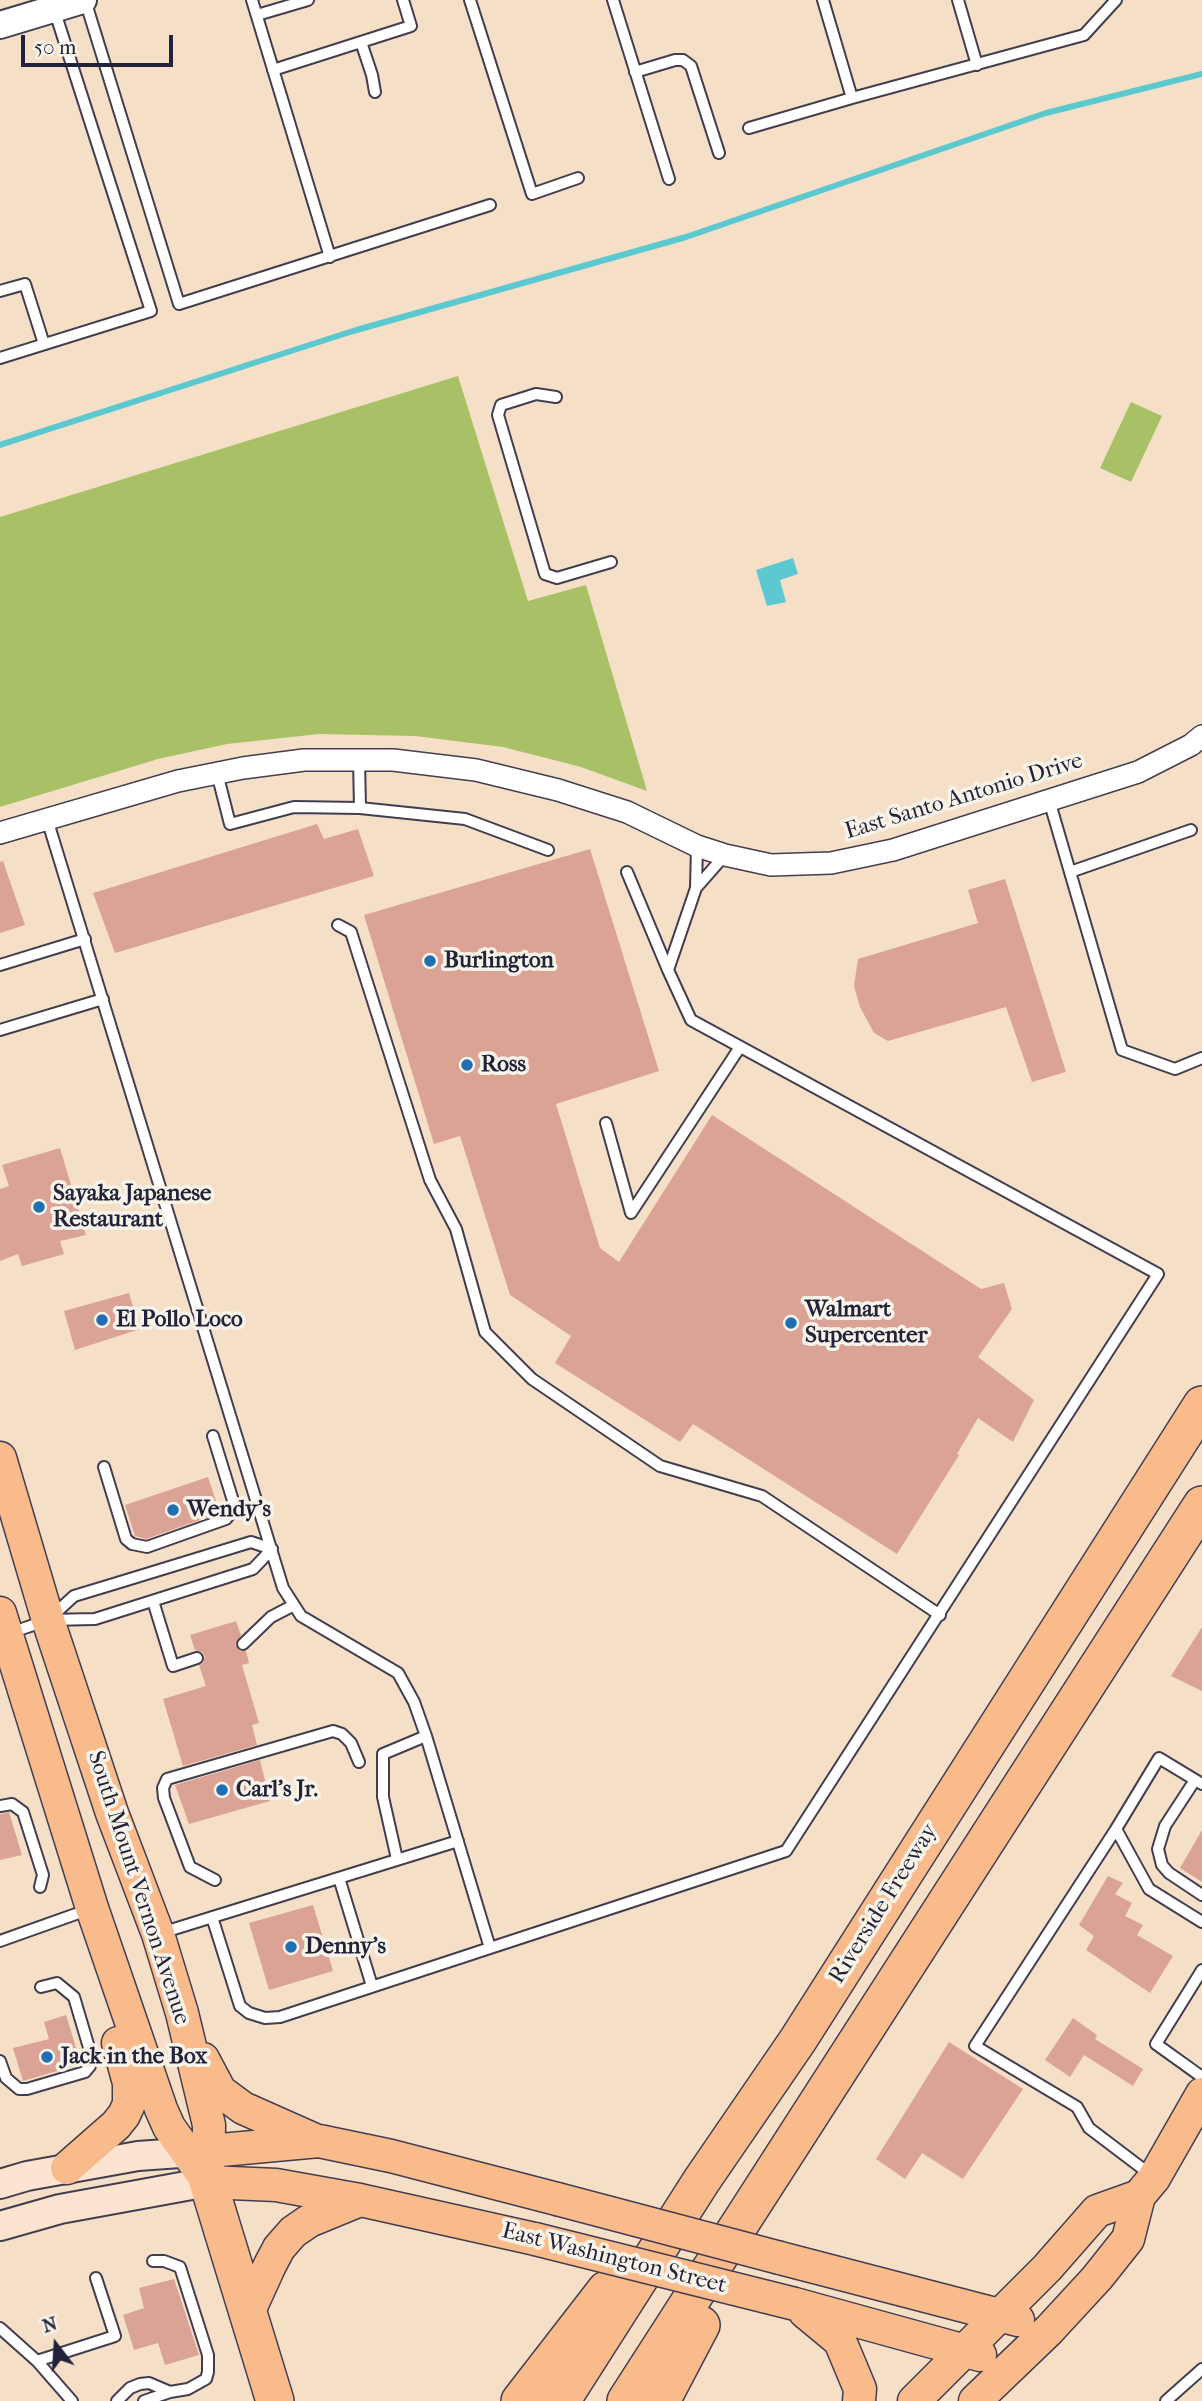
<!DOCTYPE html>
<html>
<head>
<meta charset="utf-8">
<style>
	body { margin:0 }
	#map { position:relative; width:1202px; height:2401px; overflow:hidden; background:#f5e0c7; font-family:"IM FELL French Canon",serif }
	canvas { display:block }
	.north { position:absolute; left:21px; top:2310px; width:70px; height:70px; -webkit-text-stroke:5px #f7f3e8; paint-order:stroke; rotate:343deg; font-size:19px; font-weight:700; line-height:28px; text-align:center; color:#22223b }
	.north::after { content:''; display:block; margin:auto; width:24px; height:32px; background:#22223b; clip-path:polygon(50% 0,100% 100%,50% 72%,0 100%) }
	.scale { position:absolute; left:21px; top:35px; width:152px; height:32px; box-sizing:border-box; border:4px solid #22223b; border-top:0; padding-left:9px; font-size:21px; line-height:24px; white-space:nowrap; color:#22223b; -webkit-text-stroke:5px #f7f3e8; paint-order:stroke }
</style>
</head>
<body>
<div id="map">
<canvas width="1202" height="2401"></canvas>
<div class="north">N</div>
<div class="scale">50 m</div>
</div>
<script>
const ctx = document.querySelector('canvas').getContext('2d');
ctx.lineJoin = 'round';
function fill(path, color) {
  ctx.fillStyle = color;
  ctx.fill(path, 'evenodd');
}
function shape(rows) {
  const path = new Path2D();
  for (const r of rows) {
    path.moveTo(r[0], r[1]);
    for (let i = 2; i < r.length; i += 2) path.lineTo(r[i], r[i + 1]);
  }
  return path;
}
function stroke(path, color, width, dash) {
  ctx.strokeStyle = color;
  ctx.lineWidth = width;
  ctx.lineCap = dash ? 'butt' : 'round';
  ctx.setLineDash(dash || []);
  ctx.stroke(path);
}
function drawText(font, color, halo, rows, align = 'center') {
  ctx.font = font + ' "IM FELL French Canon",serif';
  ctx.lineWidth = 7;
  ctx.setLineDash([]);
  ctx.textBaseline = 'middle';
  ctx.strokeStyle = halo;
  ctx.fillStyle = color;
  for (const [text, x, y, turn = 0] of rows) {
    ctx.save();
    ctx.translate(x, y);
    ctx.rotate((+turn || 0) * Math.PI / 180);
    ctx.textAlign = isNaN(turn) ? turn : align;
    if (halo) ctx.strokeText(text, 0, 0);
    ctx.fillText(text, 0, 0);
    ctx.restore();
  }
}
const green = shape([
	[458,376,528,601,586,585,647,791,581,767,503,747,415,736,319,734,227,744,158,759,0,807,0,517],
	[1131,402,1162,416,1131,482,1100,468]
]);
const water = shape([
	[793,558,798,574,780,580,786,602,767,606,756,570]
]);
const stream = shape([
	[0,445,353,331,686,237,1046,113,1202,74]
]);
const building = shape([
	[317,824,324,839,358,829,374,876,115,953,93,893],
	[590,849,659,1071,556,1104,600,1248,619,1262,712,1115,981,1289,1004,1283,1012,1309,978,1357,1034,1400,1013,1442,978,1418,957,1454,959,1455,897,1554,693,1424,680,1442,555,1363,571,1336,510,1295,460,1136,434,1144,364,915],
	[3,861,25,925,0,933,0,862],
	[1005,879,1066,1072,1032,1082,1006,1007,888,1041,874,1033,860,1007,854,986,858,959,978,923,968,890],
	[60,1148,86,1235,60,1241,64,1254,22,1266,18,1254,0,1261,0,1189,9,1186,2,1165],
	[129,1293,140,1329,75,1350,64,1311],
	[208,1477,220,1513,146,1539,135,1536,125,1505],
	[236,1621,241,1635,235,1645,240,1651,246,1651,249,1663,242,1665,259,1723,252,1725,257,1745,183,1766,163,1699,206,1686,199,1665,203,1663,205,1656,202,1652,195,1650,190,1635],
	[1202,1627,1202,1691,1171,1676],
	[260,1760,270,1801,189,1824,175,1785],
	[9,1812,22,1855,0,1860,0,1814],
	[1202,1830,1202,1882,1180,1868],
	[1108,1876,1123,1883,1115,1894,1132,1903,1125,1916,1143,1925,1137,1935,1173,1956,1150,1993,1086,1950,1094,1936,1079,1925],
	[313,1905,333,1971,269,1990,249,1923],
	[66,2015,81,2064,23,2081,13,2048,49,2039,44,2022],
	[1073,2018,1097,2035,1095,2039,1143,2069,1133,2086,1084,2055,1070,2077,1045,2060],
	[949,2042,1023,2089,963,2179,922,2153,905,2179,876,2159],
	[174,2279,199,2355,165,2365,158,2343,134,2350,123,2315,144,2308,139,2288]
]);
const service = shape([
	[85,0,179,304,490,205],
	[252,0,330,257],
	[470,0,532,194,578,178],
	[613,0,669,179],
	[823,0,852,98,1084,35,1116,0],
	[958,0,977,65],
	[257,15,308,0],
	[361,42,372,75,375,92],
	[273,70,411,26,403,0],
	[635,72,675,60,683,60,691,66,719,153],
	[749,128,852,98],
	[0,291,25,284,44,344],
	[0,358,151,311,54,9],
	[556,397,536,394,501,405,498,415,545,574,557,578,611,562],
	[217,773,230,824,294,807,360,808,359,760],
	[1049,800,1122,1050,1175,1069,1202,1058],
	[360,808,465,819,548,850],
	[47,819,283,1588,301,1616,398,1673,414,1702,426,1736,490,1948,786,1851,1158,1274,691,1020,668,970,696,888,697,846],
	[627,872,668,970],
	[1070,872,1191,830],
	[696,888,725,855],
	[338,925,351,932,430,1180,456,1229,485,1332,532,1379,660,1466,762,1496,940,1615],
	[0,965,85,939],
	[0,1030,103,999],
	[606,1123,631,1213,740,1047],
	[104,1467,126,1539,132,1544,147,1547,226,1519,231,1513,234,1504,213,1436],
	[153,1601,173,1666,197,1658],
	[51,1617,74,1596,117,1583,251,1542,272,1549],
	[10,1633,48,1620,95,1619,253,1569,272,1549],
	[243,1644,271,1617,294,1605],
	[1195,1780,1165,1826,1158,1849,1162,1865,1169,1873,1202,1895],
	[1202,1784,1159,1758,1116,1829,1149,1889,1202,1922],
	[0,1806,12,1804,23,1812,43,1875,40,1887],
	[1116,1829,975,2046,1077,2107,1089,2128,1151,2175],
	[397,1859,383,1797,383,1754,426,1736],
	[339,1878,372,1986],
	[215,1880,190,1867,164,1798,163,1788,167,1779,333,1731,342,1734,351,1743,359,1762],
	[212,1917,240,2006,249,2013,265,2018,280,2017,490,1948],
	[161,1933,458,1841],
	[0,1941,90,1909],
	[1202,1970,1156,2044,1202,2077],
	[0,2061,6,2078,19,2089,27,2089,85,2072,90,2066,90,2051,74,1997,57,1983,41,1987],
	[0,2328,37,2361,115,2336,96,2278],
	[37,2361,72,2401],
	[117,2401,130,2388,140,2384,149,2383,170,2392,188,2389,206,2379,208,2372,208,2355,180,2267,164,2261,153,2261],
	[144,2401,170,2392],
	[1166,2401,1202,2369]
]);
const minor = shape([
	[0,833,178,781,243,768,304,760,393,760,476,770,558,790,627,812,697,846,725,855,771,865,831,863,893,850,1138,772,1191,745,1202,736]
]);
const tertiary = shape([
	[0,25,83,0]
]);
const secondary = shape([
	[0,2184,27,2176,138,2156,208,2151],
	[0,2226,60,2209,208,2182]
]);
const primary = shape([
	[0,1458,48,1620,112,1813,158,1934,182,2013,209,2125,208,2182],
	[0,1613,92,1908,161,2109,169,2127,208,2182],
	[203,2059,220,2091,243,2108,315,2140],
	[210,2151,319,2141,391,2156,557,2199],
	[67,2168,116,2125,124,2115,129,2104,129,2083,118,2043],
	[208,2182,276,2185,360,2200,535,2239],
	[780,2258,1018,2320],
	[795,2304,980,2355],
	[249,2311,270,2265,279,2248,293,2232,309,2221,360,2200],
	[805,2312,840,2341,860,2389,859,2401],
	[914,2401,1047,2268,1097,2211,1139,2196],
	[975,2401,1049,2330,1097,2278,1128,2239,1139,2196,1154,2178,1202,2094]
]);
const motorway = shape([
	[208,2182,275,2401],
	[520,2401,606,2290],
	[561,2401,702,2180,798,2040,1202,1405],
	[626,2401,1202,1505],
	[661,2401,701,2325]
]);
const primaryBridge = shape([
	[557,2199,780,2258],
	[535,2239,795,2304]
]);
const markers = [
	[430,961,7,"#1f6fb2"],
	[467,1065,7,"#1f6fb2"],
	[39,1207,7,"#1f6fb2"],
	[102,1320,7,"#1f6fb2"],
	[791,1323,7,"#1f6fb2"],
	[173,1510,7,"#1f6fb2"],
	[222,1790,7,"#1f6fb2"],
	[291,1947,7,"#1f6fb2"],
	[47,2057,7,"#1f6fb2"]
];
const streetNames = [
	["East Santo Antonio Drive",964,797,-17],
	["South Mount Vernon Avenue",138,1888,72],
	["Riverside Freeway",884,1904,-58],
	["East Washington Street",614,2259,14]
];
const poiNames = [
	["Burlington",444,961],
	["Ross",481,1065],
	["Sayaka Japanese",53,1194],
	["Restaurant",53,1220],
	["Walmart",805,1310],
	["Supercenter",805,1336],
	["El Pollo Loco",116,1320],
	["Wendy's",187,1510],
	["Carl's Jr.",236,1790],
	["Denny's",305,1947],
	["Jack in the Box",61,2057]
];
fill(green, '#a8c167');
fill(water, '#5cc9d0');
stroke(stream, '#5cc9d0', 6);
fill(building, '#dba296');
stroke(service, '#423e50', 14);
stroke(minor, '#423e50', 24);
stroke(tertiary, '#423e50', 30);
stroke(secondary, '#423e50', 32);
stroke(primary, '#423e50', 35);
stroke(motorway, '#423e50', 40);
stroke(service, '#fff', 10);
stroke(minor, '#fff', 21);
stroke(tertiary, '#fff', 26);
stroke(secondary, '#fde4d1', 28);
stroke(primary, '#fabb8c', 32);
stroke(motorway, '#fabb8c', 37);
stroke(primaryBridge, '#423e50', 35, []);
stroke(primaryBridge, '#fabb8c', 32);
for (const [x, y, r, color] of markers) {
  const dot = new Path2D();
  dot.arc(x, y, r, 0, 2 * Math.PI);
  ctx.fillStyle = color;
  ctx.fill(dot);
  stroke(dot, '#f7f3e8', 2.5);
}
drawText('23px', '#22223b', '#f7f3e8', streetNames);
drawText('bold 23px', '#22223b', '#f7f3e8', poiNames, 'left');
</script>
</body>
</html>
